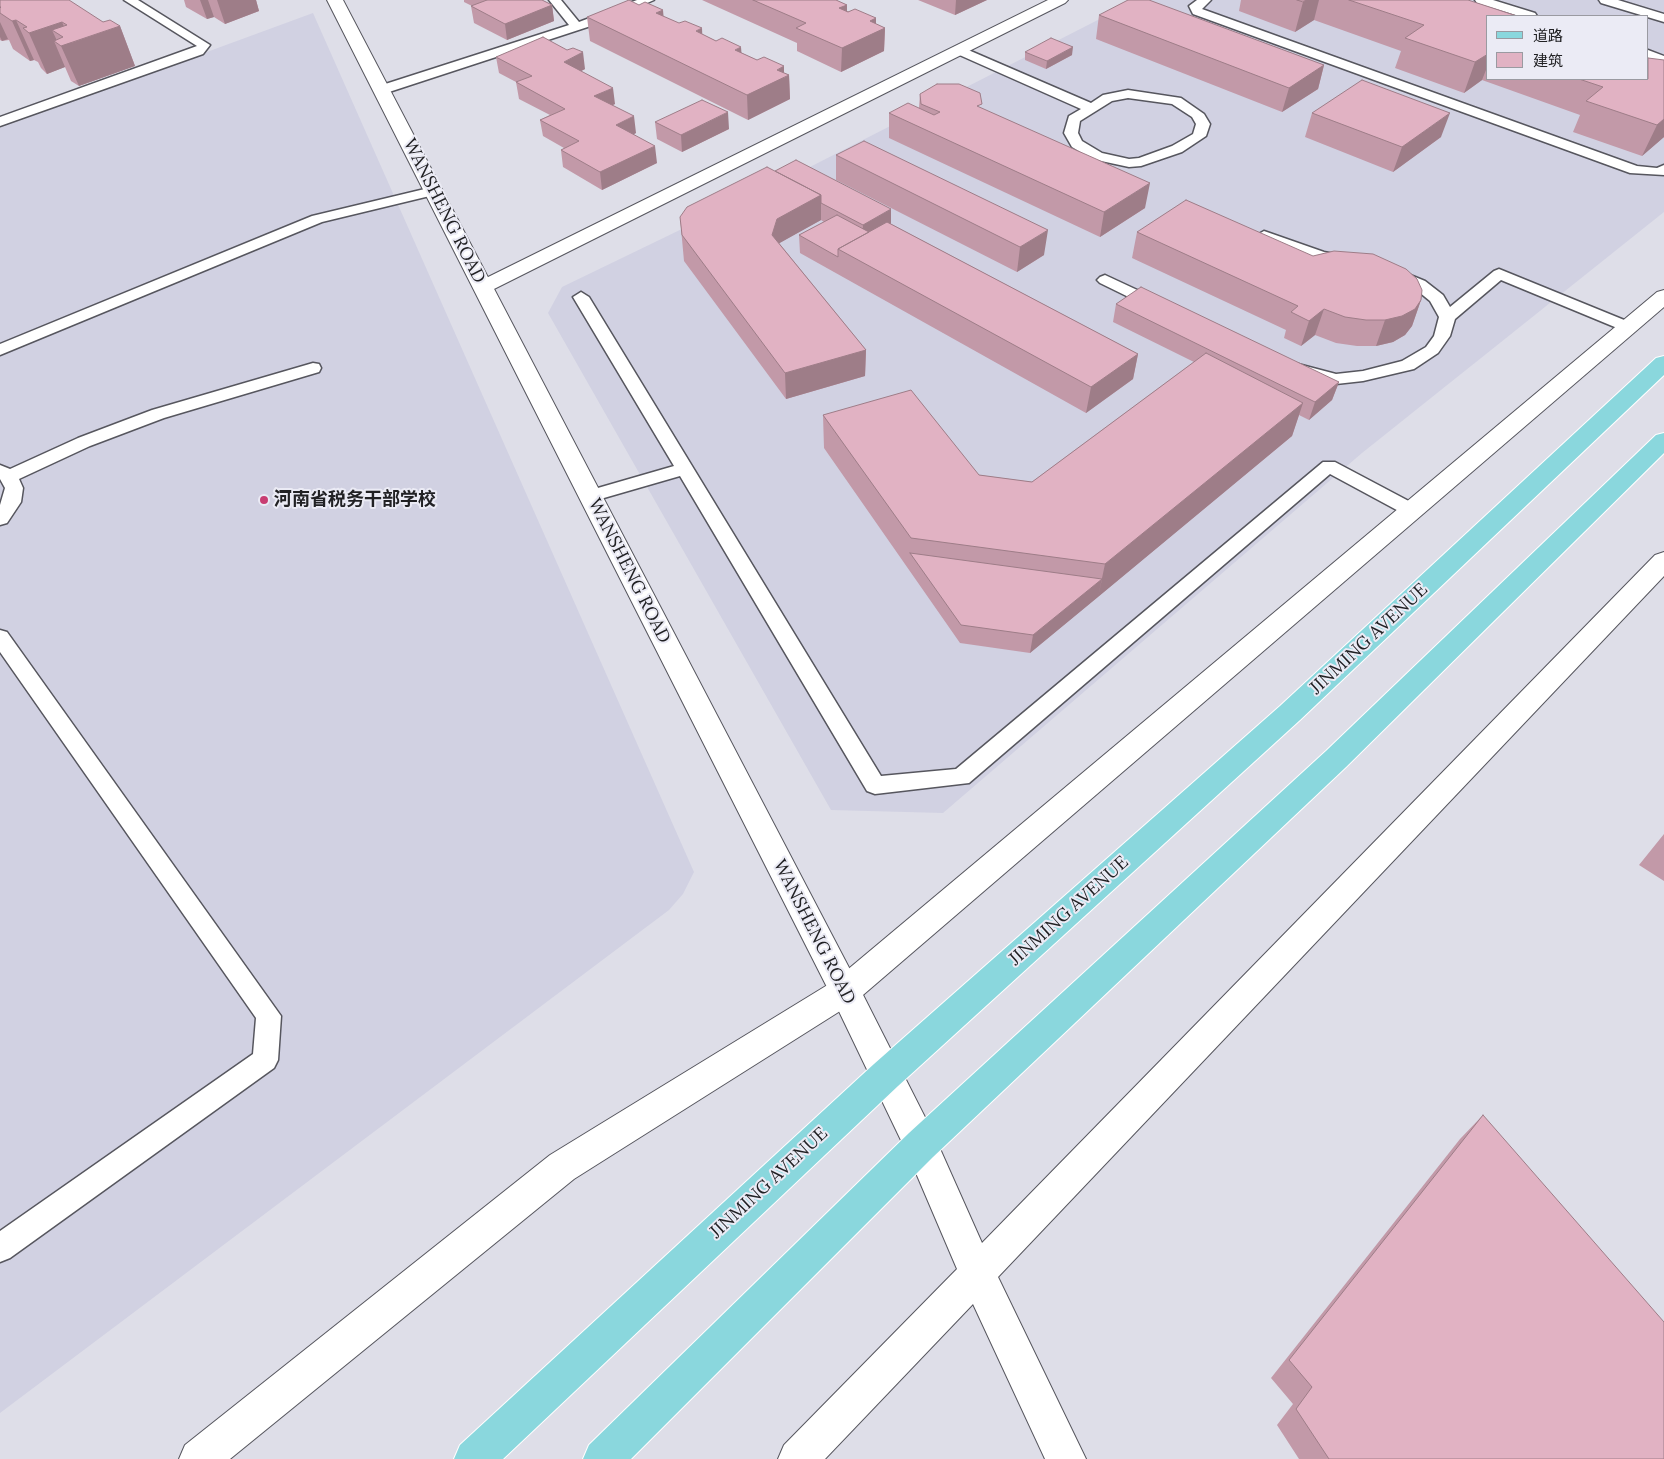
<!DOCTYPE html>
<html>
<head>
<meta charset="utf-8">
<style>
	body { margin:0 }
	#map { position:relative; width:1664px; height:1459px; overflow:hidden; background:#dedee8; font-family:Lora,"Noto Sans SC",serif }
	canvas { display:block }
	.legend { position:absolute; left:1486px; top:15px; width:162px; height:65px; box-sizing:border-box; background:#ebebf5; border:1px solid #9a9aa1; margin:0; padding:6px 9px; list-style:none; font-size:15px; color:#212124 }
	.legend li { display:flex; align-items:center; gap:10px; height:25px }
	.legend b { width:25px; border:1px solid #9a9aa1 }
</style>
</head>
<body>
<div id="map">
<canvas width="1664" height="1459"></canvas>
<ul class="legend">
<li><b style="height:6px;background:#8ad7dd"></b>道路</li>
<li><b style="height:14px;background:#e1b2c3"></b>建筑</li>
</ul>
</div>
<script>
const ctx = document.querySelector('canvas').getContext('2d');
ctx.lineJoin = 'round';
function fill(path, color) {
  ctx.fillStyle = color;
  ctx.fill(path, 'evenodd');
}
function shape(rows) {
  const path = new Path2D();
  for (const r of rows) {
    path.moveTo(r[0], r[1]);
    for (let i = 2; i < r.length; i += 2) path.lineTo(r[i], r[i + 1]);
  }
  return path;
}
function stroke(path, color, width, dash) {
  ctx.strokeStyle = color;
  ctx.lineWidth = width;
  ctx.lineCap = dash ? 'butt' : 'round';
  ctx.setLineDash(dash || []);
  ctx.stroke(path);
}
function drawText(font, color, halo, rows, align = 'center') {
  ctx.font = font + ' Lora,"Noto Sans SC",serif';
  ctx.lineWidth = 4;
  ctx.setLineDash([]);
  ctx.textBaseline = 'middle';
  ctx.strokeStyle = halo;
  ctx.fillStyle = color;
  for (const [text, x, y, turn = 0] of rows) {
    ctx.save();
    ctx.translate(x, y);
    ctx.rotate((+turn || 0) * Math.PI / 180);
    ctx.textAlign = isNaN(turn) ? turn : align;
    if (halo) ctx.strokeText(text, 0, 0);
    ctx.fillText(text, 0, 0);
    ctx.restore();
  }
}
const built = shape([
	[1137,0,1664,0,1664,212,1362,453,943,813,831,810,548,313,562,287,806,169],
	[1488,16,1648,16,1648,79,1488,79],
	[313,13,694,872,683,894,669,910,0,1413,0,128]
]);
const service = shape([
	[124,0,138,0,210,45,203,54,0,126,0,117,197,46,124,0],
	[549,0,561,0,579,22,637,0,654,0,606,21,386,93,381,94,374,90,376,87,569,25,549,0],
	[1197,0,1211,0,1202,9,1637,166,1657,168,1664,165,1664,175,1630,173,1193,14,1189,6,1197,0],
	[1475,0,1493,0,1535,13,1537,16,1519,16,1477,3,1475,0],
	[1599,0,1618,0,1664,14,1664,22,1601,3,1599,0],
	[959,46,1091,103,1103,95,1128,90,1181,98,1204,114,1210,124,1206,136,1182,152,1141,166,1129,167,1092,159,1072,147,1064,133,1069,116,1081,109,955,53,953,50,959,46],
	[1128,98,1172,104,1192,117,1196,124,1193,134,1172,146,1139,158,1129,159,1102,153,1082,141,1078,133,1080,121,1112,101,1128,98],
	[1648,50,1664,56,1664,64,1648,58,1648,50],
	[433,187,440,191,438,194,322,222,0,355,0,344,312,216,433,187],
	[1264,231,1324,252,1350,257,1353,260,1345,265,1316,259,1259,238,1257,235,1264,231],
	[1393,268,1425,281,1443,295,1450,307,1494,271,1499,269,1634,324,1636,327,1628,332,1622,330,1501,280,1455,319,1450,336,1438,353,1414,369,1363,381,1336,384,1292,373,1290,369,1292,365,1298,364,1336,374,1363,371,1402,361,1426,347,1434,336,1439,317,1430,301,1413,287,1388,276,1385,273,1388,270,1393,268],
	[1105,275,1163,302,1165,305,1157,310,1151,308,1100,283,1097,280,1100,277,1105,275],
	[581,292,589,297,881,776,956,769,1323,462,1335,462,1420,507,1422,511,1420,515,1413,517,1406,515,1330,474,969,783,875,794,867,791,680,476,590,502,584,500,581,496,584,492,674,466,573,297,581,292],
	[313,363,319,364,321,368,319,372,164,418,90,446,19,479,23,488,21,502,7,523,0,525,0,505,5,488,0,479,0,465,10,469,78,438,152,410,313,363],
	[0,630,7,632,281,1016,278,1060,274,1068,10,1258,0,1262,0,1231,253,1054,256,1018,0,652,0,630]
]);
const minor = shape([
	[1048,0,1068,0,1065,3,490,291,483,293,476,291,473,287,476,283,1048,0],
	[1664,290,1664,307,856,1001,574,1179,230,1459,179,1459,185,1445,550,1155,834,981,1657,292,1664,290],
	[1664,552,1664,576,998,1277,1086,1459,1045,1459,973,1304,825,1459,778,1459,784,1445,957,1269,904,1145,909,1133,921,1128,933,1133,982,1243,1655,555,1664,552]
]);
const tertiary = shape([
	[327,0,343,0,856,981,933,1133,938,1145,933,1157,921,1162,909,1157,834,1001,327,0]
]);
const primary = shape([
	[1664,356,1664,375,1300,720,898,1086,503,1459,454,1459,460,1445,874,1064,1280,706,1656,358,1664,356],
	[1664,433,1664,453,1346,767,933,1157,631,1459,583,1459,589,1445,909,1133,1326,751,1656,435,1664,433]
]);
const wall = shape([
	[0,0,120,26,135,66,79,86,71,81,65,67,47,74,41,68,38,62,34,60,30,61,13,49,9,40,2,41,0,40],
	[184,0,256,0,259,11,225,24,214,17,207,19,186,7],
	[464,0,542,0,552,5,554,21,507,40,474,23,471,6,472,6,464,2],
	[702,0,836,0,847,5,847,11,876,18,876,24,885,28,884,51,841,72,797,51,797,43],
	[918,0,987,0,955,15],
	[1241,0,1468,0,1488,16,1488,79,1648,79,1664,60,1664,137,1642,156,1573,132,1580,115,1482,80,1464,93,1395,68,1401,51,1314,20,1295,32,1239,11],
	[1099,15,1324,65,1318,89,1282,112,1096,39],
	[663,16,789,75,790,99,748,120,590,41,587,17],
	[1025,52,1072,55,1046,69,1025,60],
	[496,57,585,69,581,71,615,104,613,105,636,133,634,134,657,163,602,190,563,167,561,150,564,148,543,136,540,120,550,115,519,99,516,82,499,73],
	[920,94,981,108,1145,208,1100,237,889,138,889,113,919,108],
	[1312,113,1441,137,1393,172,1305,137],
	[655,122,729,129,682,152,657,139],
	[836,155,1044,255,1017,272,836,180],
	[775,171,891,224,1138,354,1133,379,1086,413,800,253,799,235,824,222,821,220,779,243,866,350,865,376,786,399,684,261,680,217],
	[1137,232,1313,256,1421,300,1412,326,1405,335,1393,342,1376,346,1357,346,1336,343,1315,335,1301,346,1284,338,1286,330,1132,258],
	[1116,304,1339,382,1332,400,1309,420,1299,415,1292,436,1030,653,960,643,824,448,823,415,979,475,1032,482,1194,362,1113,322],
	[1664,834,1664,881,1639,865],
	[1483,1115,1664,1459,1299,1459,1277,1425,1293,1404,1271,1378,1460,1139]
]);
const shadedWall = shape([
	[200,0,208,0,214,17,207,19],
	[217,0,256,0,259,11,225,24],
	[956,0,987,0,955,15],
	[1306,0,1319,0,1314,20,1295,32,1303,2],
	[552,5,554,21,507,40,505,24],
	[847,5,847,28,839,8],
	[663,10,665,33,656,13],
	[876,18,876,32,885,28,884,51,841,72,842,48,870,21],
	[16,20,34,60,30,61,12,21],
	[0,22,8,39,2,41,0,37],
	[62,22,71,43,120,26,135,66,79,86,61,46,63,37,52,30,58,43,54,41,65,67,47,74,29,33],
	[702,28,703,52,696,31],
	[741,47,743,71,735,50],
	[1073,47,1072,55,1046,69,1047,61],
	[583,52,585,69,566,79,564,62],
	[1488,54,1488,65,1482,80,1464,93,1475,62],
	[1324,65,1318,89,1282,112,1289,88],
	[784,66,784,78,789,75,790,99,748,120,747,95,777,70],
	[613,88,615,104,596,112,594,96],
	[728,112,729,129,682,152,681,135],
	[1450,113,1441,137,1393,172,1402,147],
	[634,116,636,133,618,142,616,125],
	[1664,119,1664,137,1642,156,1657,125],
	[655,146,657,163,602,190,600,172],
	[1150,183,1145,208,1100,237,1104,212],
	[821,195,821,220,778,244,772,235,777,219],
	[891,209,891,227,862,243,863,225],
	[1048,230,1044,255,1017,272,1020,247],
	[1421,300,1412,326,1405,335,1393,342,1376,346,1385,320],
	[1324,309,1315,335,1301,346,1309,321],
	[866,350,865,376,786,399,785,373],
	[1138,354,1133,379,1086,413,1091,387],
	[1339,382,1332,400,1309,420,1315,402],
	[1303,403,1292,436,1098,597,1105,564],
	[1102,579,1098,597,1030,653,1033,635]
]);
const building = shape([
	[0,0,69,0,103,22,110,20,120,26,61,46,54,41,63,37,52,30,67,25,62,22,29,33,23,28,27,27,16,20,12,21,0,13,0,8,1,7,0,7,0,0],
	[487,0,542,0,552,5,505,24,471,6,487,0],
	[629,0,639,5,645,2,663,10,656,13,679,23,685,21,702,28,696,31,716,41,722,38,741,47,735,50,757,60,764,57,784,66,777,70,789,75,747,95,587,17,629,0],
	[753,0,836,0,847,5,839,8,848,12,855,9,876,18,870,21,885,28,842,48,796,28,806,23,753,0],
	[1128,0,1149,0,1324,65,1289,88,1099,15,1128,0],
	[1297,0,1306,0,1303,2,1297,0],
	[1349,0,1468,0,1517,16,1488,16,1488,54,1475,62,1405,38,1424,25,1349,0],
	[543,37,567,50,573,48,583,52,564,62,613,88,594,96,634,116,616,125,655,146,600,172,561,150,579,141,540,120,565,109,516,82,532,76,496,57,543,37],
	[1051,38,1073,47,1047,61,1025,52,1051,38],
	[1648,58,1664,60,1664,119,1657,125,1586,101,1603,87,1579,79,1648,79,1648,58],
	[1362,80,1450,113,1402,147,1312,113,1362,80],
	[937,84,959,84,980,93,982,104,977,106,1150,183,1104,212,889,113,908,103,934,115,940,112,921,104,920,94,937,84],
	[702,100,728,112,681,135,655,122,702,100],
	[864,141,1048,230,1020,247,836,155,864,141],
	[796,160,891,209,863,225,821,203,821,195,775,171,796,160],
	[767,167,821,195,777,219,772,235,866,350,785,373,682,235,680,217,687,207,767,167],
	[1186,200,1313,256,1334,251,1373,254,1406,269,1417,279,1422,290,1421,300,1415,309,1402,316,1385,320,1366,320,1345,317,1324,309,1309,321,1291,312,1298,306,1137,232,1186,200],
	[837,215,869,232,838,249,838,257,799,235,837,215],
	[887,222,1138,354,1091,387,838,249,887,222],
	[1141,287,1339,382,1315,402,1116,304,1141,287],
	[1206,353,1303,403,1105,564,911,538,823,415,911,390,979,475,1032,482,1206,353],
	[910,553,1102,579,1033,635,961,625,910,553],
	[1483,1115,1664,1322,1664,1459,1329,1459,1296,1409,1312,1387,1289,1360,1483,1115]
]);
const markers = [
	[264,500,5,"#c83d72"]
];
const streetNames = [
	["WANSHENG ROAD",444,211,63],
	["WANSHENG ROAD",629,571,63],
	["JINMING AVENUE",1369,639,-43],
	["JINMING AVENUE",1069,911,-42],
	["WANSHENG ROAD",814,932,63],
	["JINMING AVENUE",769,1183,-43]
];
const poiNames = [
	["河南省税务干部学校",274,500]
];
fill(built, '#d1d1e2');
stroke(service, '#56565e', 3);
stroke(minor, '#56565e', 2);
stroke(tertiary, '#56565e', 2);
stroke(primary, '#fff', 2);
fill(service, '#fff');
fill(minor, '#fff');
fill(tertiary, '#fff');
fill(primary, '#8ad7dd');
fill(wall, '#c299a8');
fill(shadedWall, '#9e7d88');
fill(building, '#e1b2c3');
stroke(building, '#9e7d88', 1);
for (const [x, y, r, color] of markers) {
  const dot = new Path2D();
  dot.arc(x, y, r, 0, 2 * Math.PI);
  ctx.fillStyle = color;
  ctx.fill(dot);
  stroke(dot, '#ebebf5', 2);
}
drawText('18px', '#212124', '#ebebf5', streetNames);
drawText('bold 18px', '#212124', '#ebebf5', poiNames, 'left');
</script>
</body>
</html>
